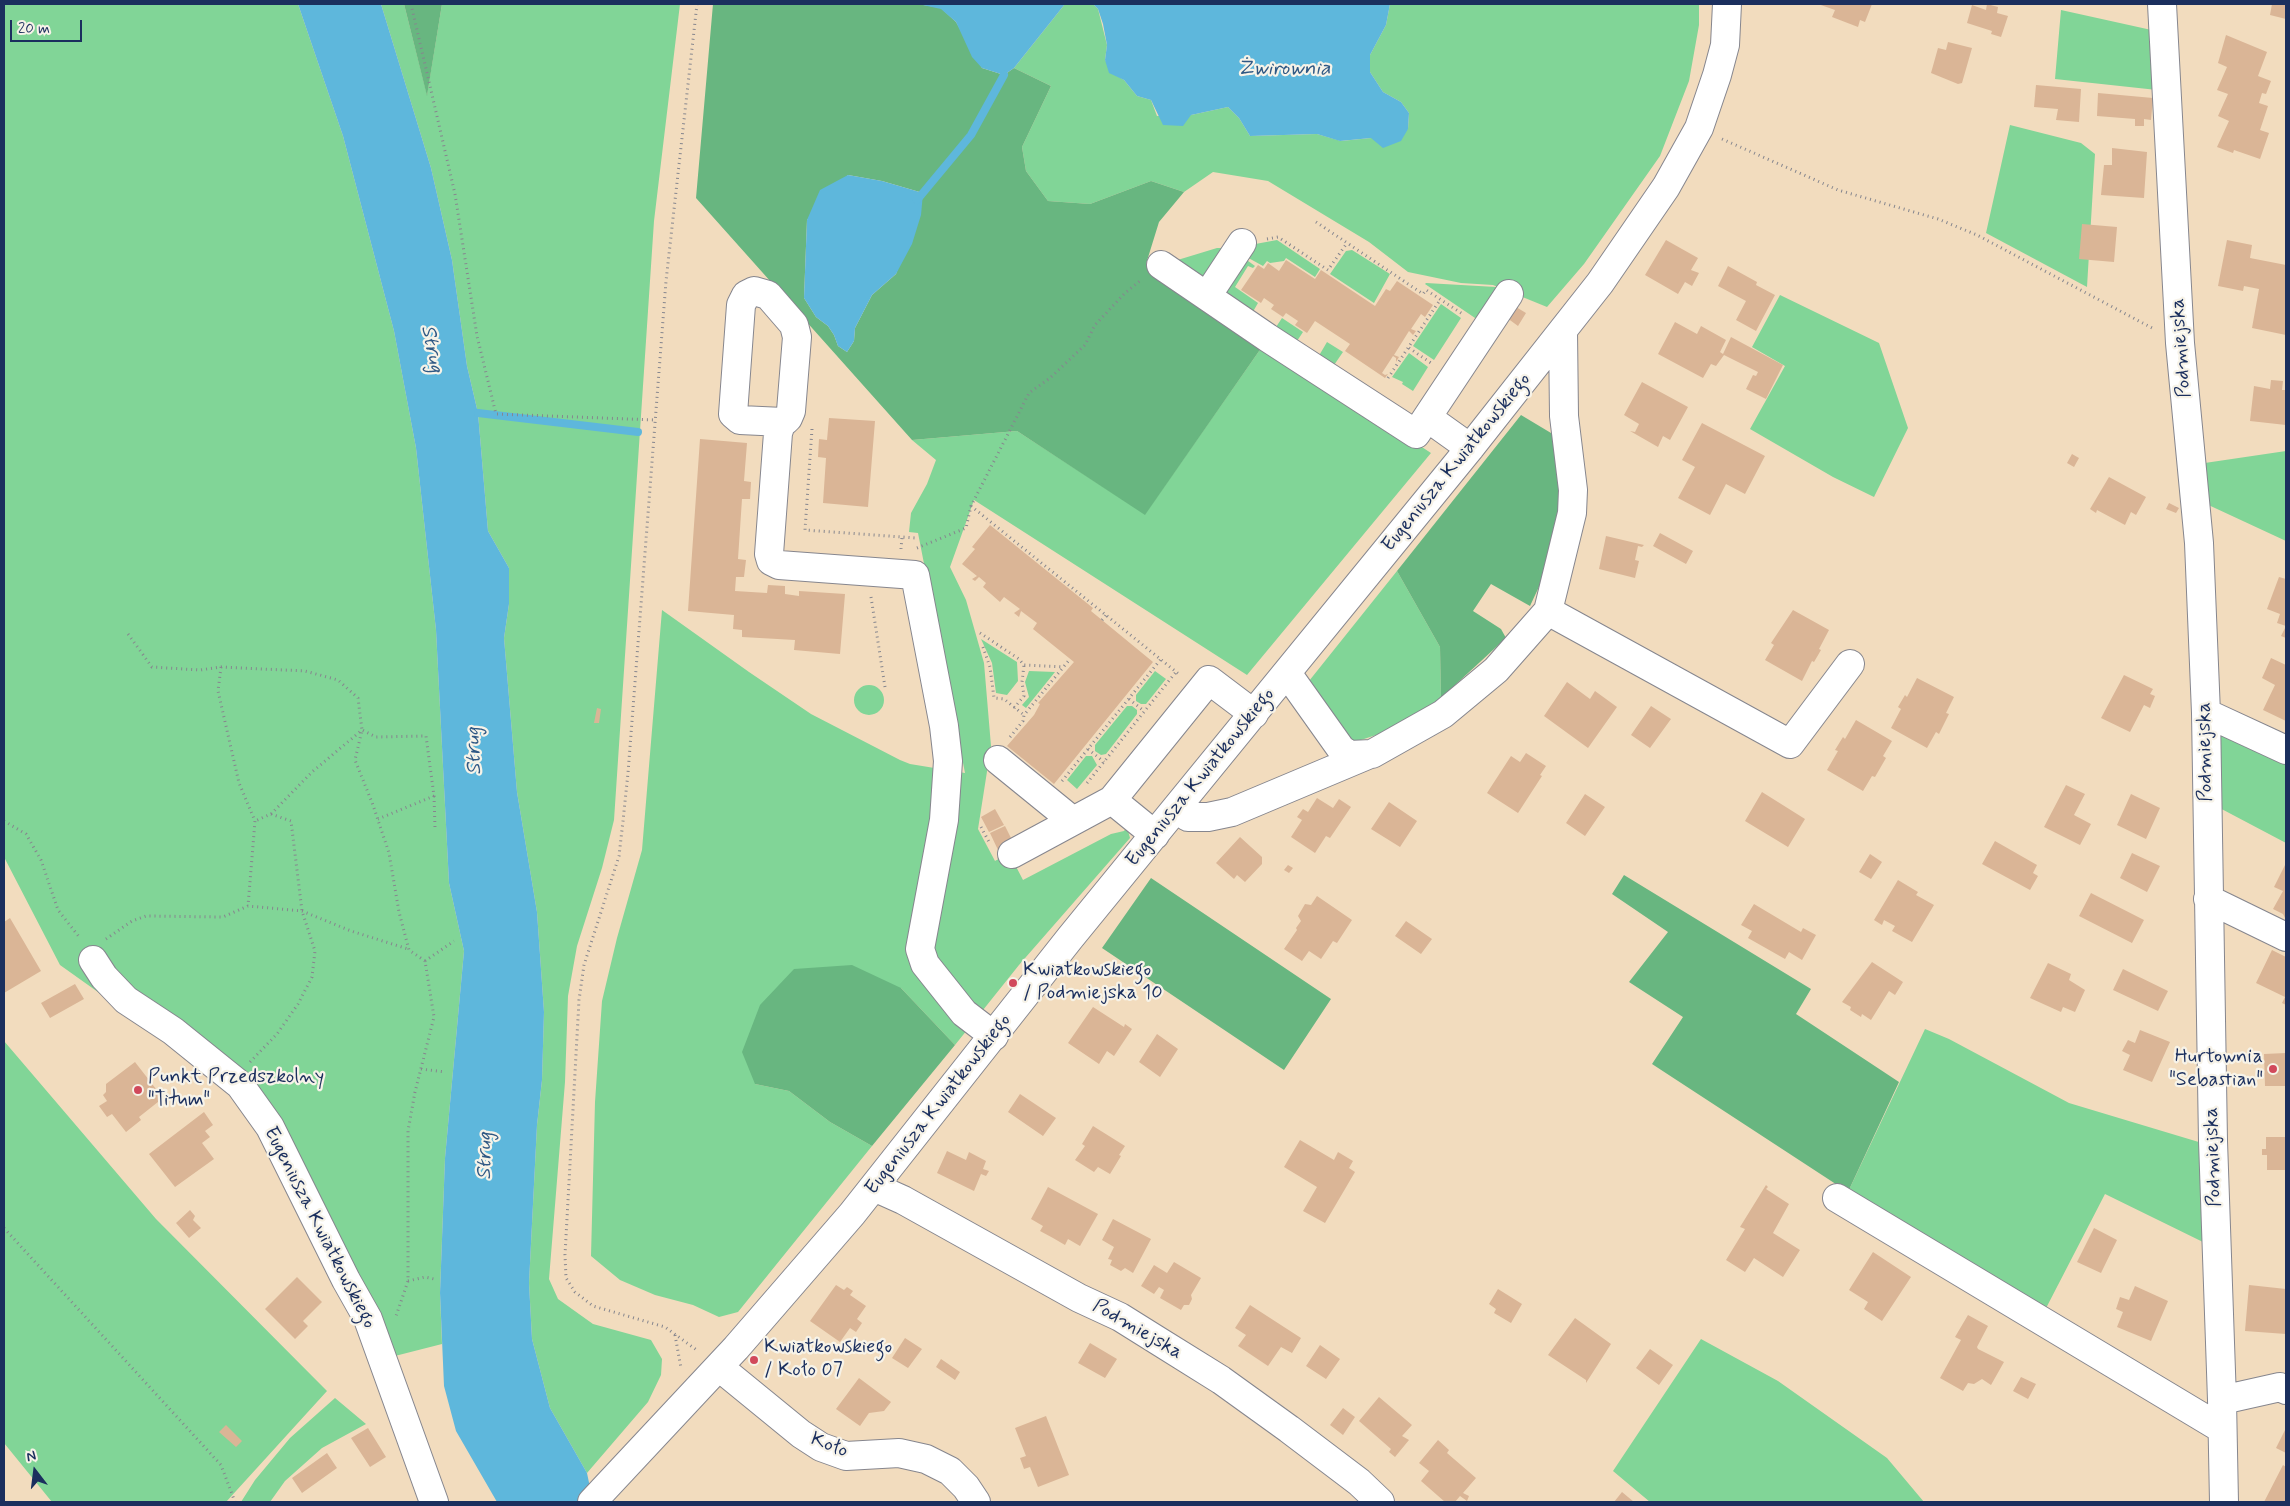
<!DOCTYPE html>
<html>
<head>
<meta charset="utf-8">
<style>
	body { margin:0 }
	#map { position:relative; width:2290px; height:1506px; overflow:hidden; background:#f2dcbe; font-family:Mynerve,sans-serif }
	canvas { display:block }
	.frame { position:absolute; inset:0; border:5px solid #1b2f5e; pointer-events:none }
	.north { position:absolute; left:10px; top:1446px; width:50px; height:50px; -webkit-text-stroke:4px #f7f3e8; paint-order:stroke; rotate:345deg; font-size:14px; font-weight:700; line-height:20px; text-align:center; color:#1b2f5e }
	.north::after { content:''; display:block; margin:auto; width:18px; height:22px; background:#1b2f5e; clip-path:polygon(50% 0,100% 100%,50% 72%,0 100%) }
	.scale { position:absolute; left:10px; top:20px; width:72px; height:22px; box-sizing:border-box; border:2px solid #1b2f5e; border-top:0; padding-left:6px; font-size:15px; line-height:18px; white-space:nowrap; color:#1b2f5e; -webkit-text-stroke:4px #f7f3e8; paint-order:stroke }
</style>
</head>
<body>
<div id="map">
<canvas width="2290" height="1506"></canvas>
<div class="frame"></div>
<div class="north">N</div>
<div class="scale">20 m</div>
</div>
<script>
const ctx = document.querySelector('canvas').getContext('2d');
ctx.lineJoin = 'round';
function fill(path, color) {
  ctx.fillStyle = color;
  ctx.fill(path, 'evenodd');
}
function shape(rows) {
  const path = new Path2D();
  for (const r of rows) {
    if (r.length === 3) {
      path.moveTo(r[0] + r[2], r[1]);
      path.arc(r[0], r[1], r[2], 0, 2 * Math.PI);
      continue;
    }
    path.moveTo(r[0], r[1]);
    for (let i = 2; i < r.length; i += 2) path.lineTo(r[i], r[i + 1]);
  }
  return path;
}
function stroke(path, color, width, dash) {
  ctx.strokeStyle = color;
  ctx.lineWidth = width;
  ctx.lineCap = dash ? 'butt' : 'round';
  ctx.setLineDash(dash || []);
  ctx.stroke(path);
}
function drawText(font, color, halo, rows, align = 'center') {
  ctx.font = font + ' Mynerve,sans-serif';
  ctx.lineWidth = 4.5;
  ctx.setLineDash([]);
  ctx.textBaseline = 'middle';
  ctx.strokeStyle = halo;
  ctx.fillStyle = color;
  for (const [text, x, y, turn = 0] of rows) {
    ctx.save();
    ctx.translate(x, y);
    ctx.rotate((+turn || 0) * Math.PI / 180);
    ctx.textAlign = isNaN(turn) ? turn : align;
    if (halo) ctx.strokeText(text, 0, 0);
    ctx.fillText(text, 0, 0);
    ctx.restore();
  }
}
const green = shape([
	[4,4,298,4,343,136,394,331,416,448,436,630,449,883,464,951,445,1158,440,1293,442,1344,391,1357,268,1141,220,1079,60,965,4,857],
	[381,4,404,4,427,95,442,4,680,4,654,221,614,820,602,868,577,946,568,996,565,1082,549,1279,558,1299,593,1324,651,1340,662,1359,661,1375,648,1402,587,1473,550,1408,532,1339,529,1283,537,1125,542,1080,544,1012,537,912,517,792,504,638,509,604,509,568,488,531,478,413,467,366,452,260,431,168],
	[1065,4,1093,4,1098,9,1107,45,1105,60,1114,74,1124,80,1137,96,1151,100,1157,116,1191,115,1228,107,1239,118,1250,136,1317,134,1341,141,1371,138,1408,129,1409,113,1401,102,1383,92,1370,72,1370,55,1386,25,1390,4,1699,4,1699,25,1689,81,1660,156,1584,264,1547,307,1493,285,1461,283,1408,272,1369,242,1268,181,1213,172,1184,192,1151,181,1090,204,1048,201,1026,171,1022,147,1051,86,1014,68],
	[2061,10,2156,31,2157,90,2055,79],
	[2010,125,2081,143,2095,154,2087,287,1986,233],
	[1277,240,1320,269,1315,277,1286,258,1284,261,1270,263,1267,261,1263,266,1243,255,1250,245],
	[1217,248,1226,248,1208,274,1201,277,1171,262],
	[1352,250,1390,274,1374,303,1330,274,1346,251],
	[1244,258,1255,266,1253,268,1248,266,1235,287,1258,303,1251,315,1228,295,1226,288],
	[1426,283,1496,287,1499,289,1478,320,1425,284],
	[1780,295,1879,343,1908,428,1874,497,1833,477,1750,429,1785,366,1752,347],
	[1441,304,1461,318,1434,360,1413,346],
	[1282,318,1303,332,1295,344,1274,330],
	[1327,342,1343,352,1332,368,1317,359],
	[1264,344,1431,453,1247,675,974,500,950,567,966,600,984,663,991,746,978,829,995,861,1009,853,1023,880,1111,834,1124,831,1127,827,1130,838,1019,965,955,1045,901,988,755,1084,789,1091,830,1122,872,1146,738,1312,719,1317,693,1305,655,1295,620,1280,591,1256,595,1102,602,1001,617,938,642,850,662,610,749,672,811,714,900,760,910,764,965,773,918,533,909,532,911,513,927,484,936,460,912,440,1017,431,1145,514],
	[1409,353,1428,367,1413,391,1402,384,1403,382,1392,377],
	[2286,451,2286,541,2202,502,2198,464],
	[1397,571,1440,647,1441,698,1414,720,1388,731,1352,743,1309,681],
	[981,639,1017,662,1018,681,1007,695,996,693,992,663],
	[1029,671,1055,672,1026,708,1022,705,1029,697,1025,682],
	[1155,671,1166,679,1146,704,1141,704,1136,701,1136,695],
	[869,700,15],
	[1127,706,1132,706,1137,710,1137,714,1106,754,1101,755,1095,751,1095,745],
	[2215,726,2286,758,2286,843,2214,805],
	[1086,756,1092,756,1097,765,1077,789,1067,780],
	[1925,1029,1949,1039,2069,1103,2202,1143,2205,1243,2105,1194,2043,1314,1848,1192],
	[4,1041,156,1219,327,1391,226,1502,52,1502,4,1443],
	[1701,1339,1778,1381,1887,1458,1924,1502,1650,1502,1613,1471],
	[335,1398,366,1424,322,1448,285,1481,270,1502,241,1502,255,1480,290,1438]
]);
const forest = shape([
	[404,4,442,4,427,96],
	[713,4,918,4,941,8,956,22,982,68,1004,75,1014,68,1051,86,1022,147,1026,171,1048,201,1090,204,1151,181,1184,192,1159,222,1146,264,1264,344,1145,515,1017,431,912,440,696,198],
	[848,175,882,181,923,193,896,274,872,295,855,328,854,341,847,352,838,346,834,335,828,326,816,317,804,298,807,220],
	[1521,415,1556,436,1563,480,1559,529,1544,576,1530,606,1491,584,1473,611,1501,629,1506,638,1441,698,1440,647,1397,571],
	[1624,875,1811,989,1796,1014,1899,1082,1848,1192,1652,1064,1683,1017,1629,982,1668,932,1612,894],
	[1151,878,1331,999,1284,1070,1102,948],
	[852,965,901,988,955,1045,872,1146,830,1122,789,1091,755,1084,742,1052,760,1005,794,969]
]);
const water = shape([
	[298,4,381,4,431,168,452,260,467,366,478,413,488,531,509,568,509,604,504,638,517,792,537,912,544,1012,542,1080,537,1125,529,1283,532,1339,550,1408,587,1473,593,1502,497,1502,456,1431,444,1386,440,1293,445,1158,464,951,449,883,436,630,416,448,394,331,343,136],
	[918,4,1065,4,1014,68,1004,75,982,68,972,57,956,22,941,9],
	[1093,4,1390,4,1386,25,1370,55,1370,72,1383,92,1401,102,1409,113,1408,129,1401,141,1383,148,1371,138,1340,141,1317,134,1250,136,1239,118,1228,107,1191,115,1183,126,1163,125,1151,100,1137,96,1124,80,1109,73,1105,60,1107,45,1103,24,1098,9],
	[848,175,882,181,923,193,921,215,912,244,896,274,872,295,855,328,854,341,847,352,838,346,834,335,828,326,816,317,804,298,807,220,820,190]
]);
const stream = shape([
	[917,200,971,135,1004,75],
	[478,413,638,432]
]);
const building = shape([
	[1818,4,1872,4,1865,22,1860,20,1858,27,1832,17,1835,10],
	[1987,4,1998,7,1997,13,2008,16,2001,37,1991,34,1992,31,1967,23,1972,5,1986,10],
	[2272,4,2286,4,2286,19,2270,15],
	[2226,35,2267,52,2258,76,2271,81,2266,94,2262,93,2259,103,2268,106,2260,130,2269,133,2260,159,2234,150,2233,153,2217,147,2229,121,2218,116,2228,94,2217,90,2227,67,2218,63],
	[1948,42,1972,48,1962,83,1958,84,1931,73,1938,48,1946,50],
	[2036,85,2081,89,2079,122,2056,120,2058,109,2034,107],
	[2098,93,2153,98,2151,120,2144,119,2144,126,2135,126,2135,119,2097,116],
	[2112,148,2147,152,2144,198,2101,195,2104,165,2112,165],
	[2082,224,2117,227,2114,262,2079,259],
	[1666,240,1698,258,1691,270,1699,273,1692,286,1685,282,1678,294,1645,275],
	[2227,240,2252,245,2250,258,2286,265,2286,335,2252,328,2259,289,2244,286,2243,291,2218,286],
	[1286,260,1315,279,1321,270,1375,306,1386,289,1390,291,1397,281,1433,305,1425,317,1421,314,1411,329,1416,331,1413,335,1409,331,1394,355,1399,357,1396,362,1396,358,1393,356,1382,373,1385,375,1388,374,1385,378,1345,351,1350,344,1315,321,1307,333,1295,325,1298,321,1286,313,1283,317,1271,309,1274,305,1264,298,1261,303,1241,290,1258,265,1264,269,1268,263,1279,271],
	[1728,266,1757,282,1756,285,1775,295,1756,331,1736,320,1746,301,1718,286],
	[1511,304,1526,313,1518,326,1503,315],
	[1675,322,1697,334,1701,326,1726,340,1720,352,1723,354,1731,337,1783,365,1766,399,1746,389,1753,375,1756,376,1758,372,1724,355,1716,366,1711,364,1703,378,1658,354],
	[2271,380,2283,381,2282,390,2286,390,2286,425,2250,421,2254,386,2270,389],
	[1642,382,1688,407,1670,440,1663,436,1658,447,1630,431,1635,432,1639,424,1624,415],
	[829,418,875,421,868,507,823,503,826,458,818,457,819,439,827,440],
	[1702,423,1765,456,1745,494,1726,484,1710,515,1678,498,1695,467,1682,460],
	[700,439,747,443,744,481,751,482,750,499,742,499,738,559,746,560,744,577,736,577,735,591,767,593,768,585,785,586,785,594,799,596,799,591,845,594,840,654,794,650,795,640,742,637,742,630,733,629,734,615,688,611],
	[2072,454,2079,458,2074,467,2067,463],
	[2109,477,2146,497,2136,515,2131,512,2125,525,2097,510,2096,513,2090,509],
	[2169,503,2179,508,2176,513,2166,509],
	[990,525,1093,608,1091,611,1153,662,1054,784,1007,746,1034,715,1040,704,1038,703,1074,662,1033,629,1037,623,1021,611,1019,617,1014,613,1020,609,1004,597,1000,602,983,587,986,583,979,577,975,581,972,579,977,576,962,564,975,549,972,547],
	[1660,533,1693,551,1686,564,1653,546],
	[1606,536,1644,545,1642,547,1638,546,1635,560,1639,561,1635,578,1599,569],
	[2279,577,2286,579,2286,638,2281,636,2286,626,2277,623,2280,614,2267,609],
	[1793,610,1829,630,1819,649,1821,650,1814,662,1812,661,1802,681,1765,660,1774,645,1771,643],
	[2271,658,2286,665,2286,721,2263,710,2275,685,2262,678],
	[2124,675,2153,689,2150,694,2155,696,2150,708,2144,705,2130,732,2101,718],
	[1917,678,1954,697,1946,713,1949,714,1939,734,1936,732,1927,748,1891,728,1901,709,1898,707,1905,695,1907,697],
	[1567,682,1590,699,1595,691,1617,707,1588,748,1544,716],
	[1651,706,1671,719,1650,748,1631,735],
	[597,708,601,709,599,723,594,723],
	[1856,720,1892,741,1883,756,1886,758,1875,777,1872,776,1863,791,1827,770,1838,751,1835,750,1843,737,1845,739],
	[1526,753,1546,766,1540,775,1542,776,1518,813,1487,793,1511,756,1520,762],
	[2066,785,2085,794,2074,815,2091,824,2080,845,2044,827],
	[1762,792,1805,819,1788,847,1745,821],
	[1585,794,1605,807,1585,836,1566,823],
	[2131,794,2160,808,2146,839,2117,825],
	[1317,798,1333,808,1339,799,1351,807,1330,838,1326,836,1315,853,1291,837,1302,820,1297,817,1303,809,1308,812],
	[1389,802,1417,821,1400,847,1371,829],
	[995,809,1004,825,989,832,981,817],
	[1005,826,1013,842,998,850,990,833],
	[1240,837,1262,857,1262,864,1245,882,1237,875,1234,879,1216,863],
	[1995,841,2037,865,2033,873,2038,876,2030,890,1982,864],
	[2132,853,2160,866,2147,892,2120,878],
	[1870,854,1882,862,1871,879,1859,872],
	[2286,863,2286,920,2283,914,2273,909,2283,891,2274,887],
	[1288,865,1293,868,1289,873,1284,870],
	[1898,880,1918,892,1916,895,1934,905,1912,942,1892,931,1895,926,1884,920,1882,925,1874,920],
	[2091,893,2144,920,2132,943,2079,916],
	[1317,896,1352,920,1337,943,1333,941,1321,959,1309,951,1302,961,1284,949,1297,930,1296,928,1301,921,1298,916,1305,904,1311,905],
	[1754,904,1801,932,1803,928,1816,935,1802,960,1789,952,1785,959,1748,938,1752,931,1741,925],
	[10,918,41,971,4,993,4,922],
	[1406,921,1432,939,1421,954,1395,936],
	[2272,950,2286,957,2286,1005,2282,1003,2285,997,2256,983],
	[1872,962,1903,982,1895,995,1889,991,1871,1020,1862,1014,1861,1017,1850,1010,1851,1007,1842,1002],
	[2048,963,2071,974,2069,980,2085,990,2075,1012,2063,1007,2061,1012,2030,998],
	[2123,969,2168,991,2158,1011,2113,990],
	[75,984,84,999,50,1018,41,1003],
	[1093,1007,1124,1027,1125,1024,1132,1029,1114,1056,1107,1051,1099,1064,1068,1043],
	[2140,1030,2170,1042,2152,1082,2123,1070,2130,1055,2122,1051,2128,1040,2135,1043],
	[1157,1034,1178,1049,1160,1077,1139,1062],
	[2286,1053,2286,1086,2265,1086,2264,1054],
	[135,1062,163,1098,139,1117,141,1120,126,1132,112,1114,107,1117,99,1106,107,1101,103,1095,106,1092,106,1084],
	[1020,1094,1056,1118,1043,1136,1008,1112],
	[204,1112,213,1125,205,1131,210,1137,202,1143,214,1159,175,1187,149,1154],
	[1093,1126,1125,1146,1119,1155,1121,1156,1110,1174,1098,1167,1094,1172,1075,1160,1085,1146,1082,1144],
	[2266,1137,2286,1137,2286,1170,2267,1170,2267,1155,2262,1155,2262,1149,2266,1149],
	[1300,1140,1334,1160,1338,1152,1353,1161,1349,1168,1355,1172,1325,1223,1303,1211,1317,1187,1284,1167],
	[947,1151,966,1160,969,1152,986,1161,983,1169,989,1171,986,1176,981,1174,974,1191,937,1173],
	[1766,1185,1768,1187,1766,1189,1789,1204,1773,1233,1800,1250,1783,1277,1754,1258,1745,1272,1726,1260,1745,1229,1740,1227],
	[1048,1187,1098,1214,1080,1246,1068,1239,1065,1245,1053,1238,1040,1231,1043,1226,1031,1219],
	[190,1210,195,1216,193,1220,201,1228,189,1238,176,1223],
	[1113,1219,1151,1239,1133,1273,1125,1268,1121,1271,1110,1265,1112,1260,1108,1259,1114,1247,1102,1240],
	[2094,1228,2117,1240,2101,1273,2077,1262],
	[1873,1252,1911,1277,1882,1321,1864,1309,1868,1302,1849,1290],
	[1174,1262,1201,1278,1191,1295,1192,1299,1189,1305,1184,1305,1181,1310,1160,1298,1164,1290,1159,1287,1154,1294,1141,1286,1154,1265,1167,1273],
	[297,1277,322,1302,303,1321,308,1326,295,1339,265,1309],
	[836,1285,844,1290,847,1287,853,1291,850,1295,866,1306,857,1319,862,1323,856,1332,850,1328,840,1342,810,1321],
	[2249,1285,2286,1289,2286,1334,2245,1331],
	[2135,1286,2168,1301,2151,1341,2117,1327,2123,1312,2116,1309,2120,1297,2129,1300],
	[1498,1289,1522,1304,1511,1323,1494,1313,1496,1309,1489,1304],
	[1250,1305,1301,1338,1292,1353,1281,1347,1268,1366,1238,1346,1246,1335,1235,1328],
	[1968,1315,1988,1326,1977,1347,1978,1349,2004,1362,1991,1385,1982,1379,1974,1384,1968,1383,1963,1391,1940,1378,1961,1340,1955,1337],
	[1575,1318,1611,1344,1586,1383,1586,1380,1548,1355],
	[905,1338,922,1349,908,1368,892,1358],
	[1090,1343,1117,1359,1105,1378,1078,1363],
	[1320,1345,1340,1359,1326,1379,1306,1366],
	[1650,1349,1673,1365,1659,1385,1636,1368],
	[941,1359,960,1372,955,1380,936,1367],
	[2021,1377,2036,1384,2028,1399,2013,1391],
	[859,1378,891,1402,884,1411,869,1413,860,1426,836,1409],
	[1379,1397,1412,1425,1402,1436,1409,1440,1395,1457,1389,1452,1391,1449,1359,1421],
	[1343,1408,1355,1417,1343,1435,1330,1425],
	[1046,1416,1069,1475,1038,1487,1030,1467,1024,1469,1020,1458,1026,1456,1015,1428],
	[226,1425,242,1441,236,1447,219,1432],
	[368,1428,386,1457,370,1467,351,1438],
	[2286,1428,2286,1453,2276,1448],
	[1438,1440,1449,1450,1447,1453,1476,1478,1463,1493,1469,1496,1467,1501,1460,1496,1455,1502,1445,1502,1421,1481,1429,1471,1419,1463],
	[327,1453,337,1468,302,1493,292,1478],
	[2283,1465,2286,1467,2286,1502,2264,1502],
	[1622,1492,1634,1502,1614,1502]
]);
const path = shape([
	[411,4,455,194,477,336,496,414,656,420],
	[697,4,666,281,628,773,623,821,619,856,584,965,579,1000,565,1255,566,1278,575,1292,593,1306,665,1327,698,1351],
	[1722,139,1838,190,1938,219,1977,235,2154,329],
	[1316,222,1423,294,1426,290,1464,315],
	[1267,239,1278,237,1328,270,1347,243],
	[1409,348,1431,363],
	[1388,378,1440,300],
	[812,429,805,530,916,538],
	[971,506,1180,675],
	[917,548,966,528,971,506,1029,393,1050,378,1085,345,1095,325,1125,293,1141,280],
	[901,549,902,537],
	[871,597,885,687],
	[1102,620,1106,615],
	[980,633,1019,659,1024,665,1063,667],
	[128,634,152,667,200,670,221,667,305,671,338,680,358,698,362,730,355,760,373,805,389,853,399,912,409,950,425,961,434,1017,415,1092,408,1131,408,1281,395,1319],
	[983,647,990,667,994,698,1004,699,1024,715],
	[221,667,218,691,239,783,255,821,248,906],
	[1129,699,1144,711],
	[1014,708,1024,696,1022,682,1024,665],
	[1010,737,1023,721,1024,715,1070,659],
	[1088,749,1104,762],
	[1062,781,1161,659],
	[1087,783,1176,672],
	[434,796,435,828],
	[271,814,312,772,362,730,376,737,426,736,434,796,378,819],
	[4,821,26,834,41,860,58,910,80,938],
	[981,827,989,842],
	[106,939,132,921,146,916,223,917,248,906,302,911,351,931,408,949],
	[425,961,454,941],
	[250,1062,277,1034,298,1004,312,977,315,951,302,911,291,821,271,814,255,821],
	[421,1069,445,1072],
	[4,1228,221,1465,235,1502],
	[408,1281,425,1277,434,1279],
	[675,1335,681,1368]
]);
const minor = shape([
	[2162,4,2180,343,2199,543,2206,713,2213,1141,2222,1400,2224,1502],
	[1161,265,1268,338,1416,434,1509,294],
	[1207,296,1242,243],
	[1428,418,1470,448],
	[783,422,740,420,733,414,741,305,746,295,754,291,768,295,794,325,797,337,791,411,788,418,786,420,781,424,778,433,769,554,771,561,779,565,915,575,944,726,948,761,944,820,920,949,925,964,964,1013,994,1036],
	[1548,611,1790,744,1850,664],
	[1287,673,1341,749,1349,755,1372,754,1443,714,1496,670,1548,611,1572,513,1573,490,1564,416,1563,331],
	[2206,713,2286,750],
	[998,760,1073,821],
	[1112,800,1209,680,1254,714],
	[1176,809,1188,817,1208,817,1232,812,1370,754],
	[1012,854,1112,800,1155,835],
	[2208,899,2286,937],
	[93,960,104,977,126,1000,173,1031,240,1085,270,1127,346,1280,368,1319,434,1502],
	[874,1187,903,1200,1079,1298,1120,1317,1160,1342,1221,1380,1289,1429,1359,1482,1380,1502],
	[1837,1198,2222,1429],
	[719,1367,801,1434,821,1447,846,1456,899,1453,926,1459,950,1471,966,1487,976,1502],
	[2222,1400,2280,1387,2286,1390],
	[592,1502,736,1348,852,1214,1070,938,1470,448,1600,283,1666,187,1699,128,1717,75,1725,45,1727,4]
]);
const markers = [
	[1013,983,5,"#d1495b"],
	[2273,1069,5,"#d1495b"],
	[138,1090,5,"#d1495b"],
	[754,1360,5,"#d1495b"]
];
const streetNames = [
	["Podmiejska",2182,348,-94],
	["Eugeniusza Kwiatkowskiego",1457,463,-51],
	["Podmiejska",2206,752,-91],
	["Eugeniusza Kwiatkowskiego",1201,778,-51],
	["Eugeniusza Kwiatkowskiego",939,1105,-52],
	["Podmiejska",2214,1157,-92],
	["Eugeniusza Kwiatkowskiego",319,1228,63],
	["Podmiejska",1137,1330,30],
	["Koło",829,1446,21]
];
const poiNames = [
	["Kwiatkowskiego",1023,971],
	["/ Podmiejska 10",1023,994],
	["Hurtownia",2263,1058,"right"],
	["\"Sebastian\"",2263,1081,"right"],
	["Punkt Przedszkolny",148,1078],
	["\"Titum\"",148,1101],
	["Kwiatkowskiego",764,1348],
	["/ Koło 07",764,1371]
];
const waterNames = [
	["Żwirownia",1284,70],
	["Strug",431,349,79],
	["Strug",475,751,-92],
	["Strug",486,1156,-89]
];
fill(green, '#81d597');
fill(forest, '#68b680');
fill(water, '#5eb7dc');
stroke(stream, '#5eb7dc', 8);
fill(building, '#dab596');
stroke(minor, '#86868e', 30);
stroke(path, '#86868e', 3, [1, 4]);
stroke(minor, '#fff', 28);
for (const [x, y, r, color] of markers) {
  const dot = new Path2D();
  dot.arc(x, y, r, 0, 2 * Math.PI);
  ctx.fillStyle = color;
  ctx.fill(dot);
  stroke(dot, '#f7f3e8', 2);
}
drawText('20px', '#1b2f5e', '#f7f3e8', streetNames);
drawText('20px', '#1b2f5e', '#f7f3e8', poiNames, 'left');
drawText('italic 21px', '#2f5884', '#f7f3e8', waterNames);
</script>
</body>
</html>
